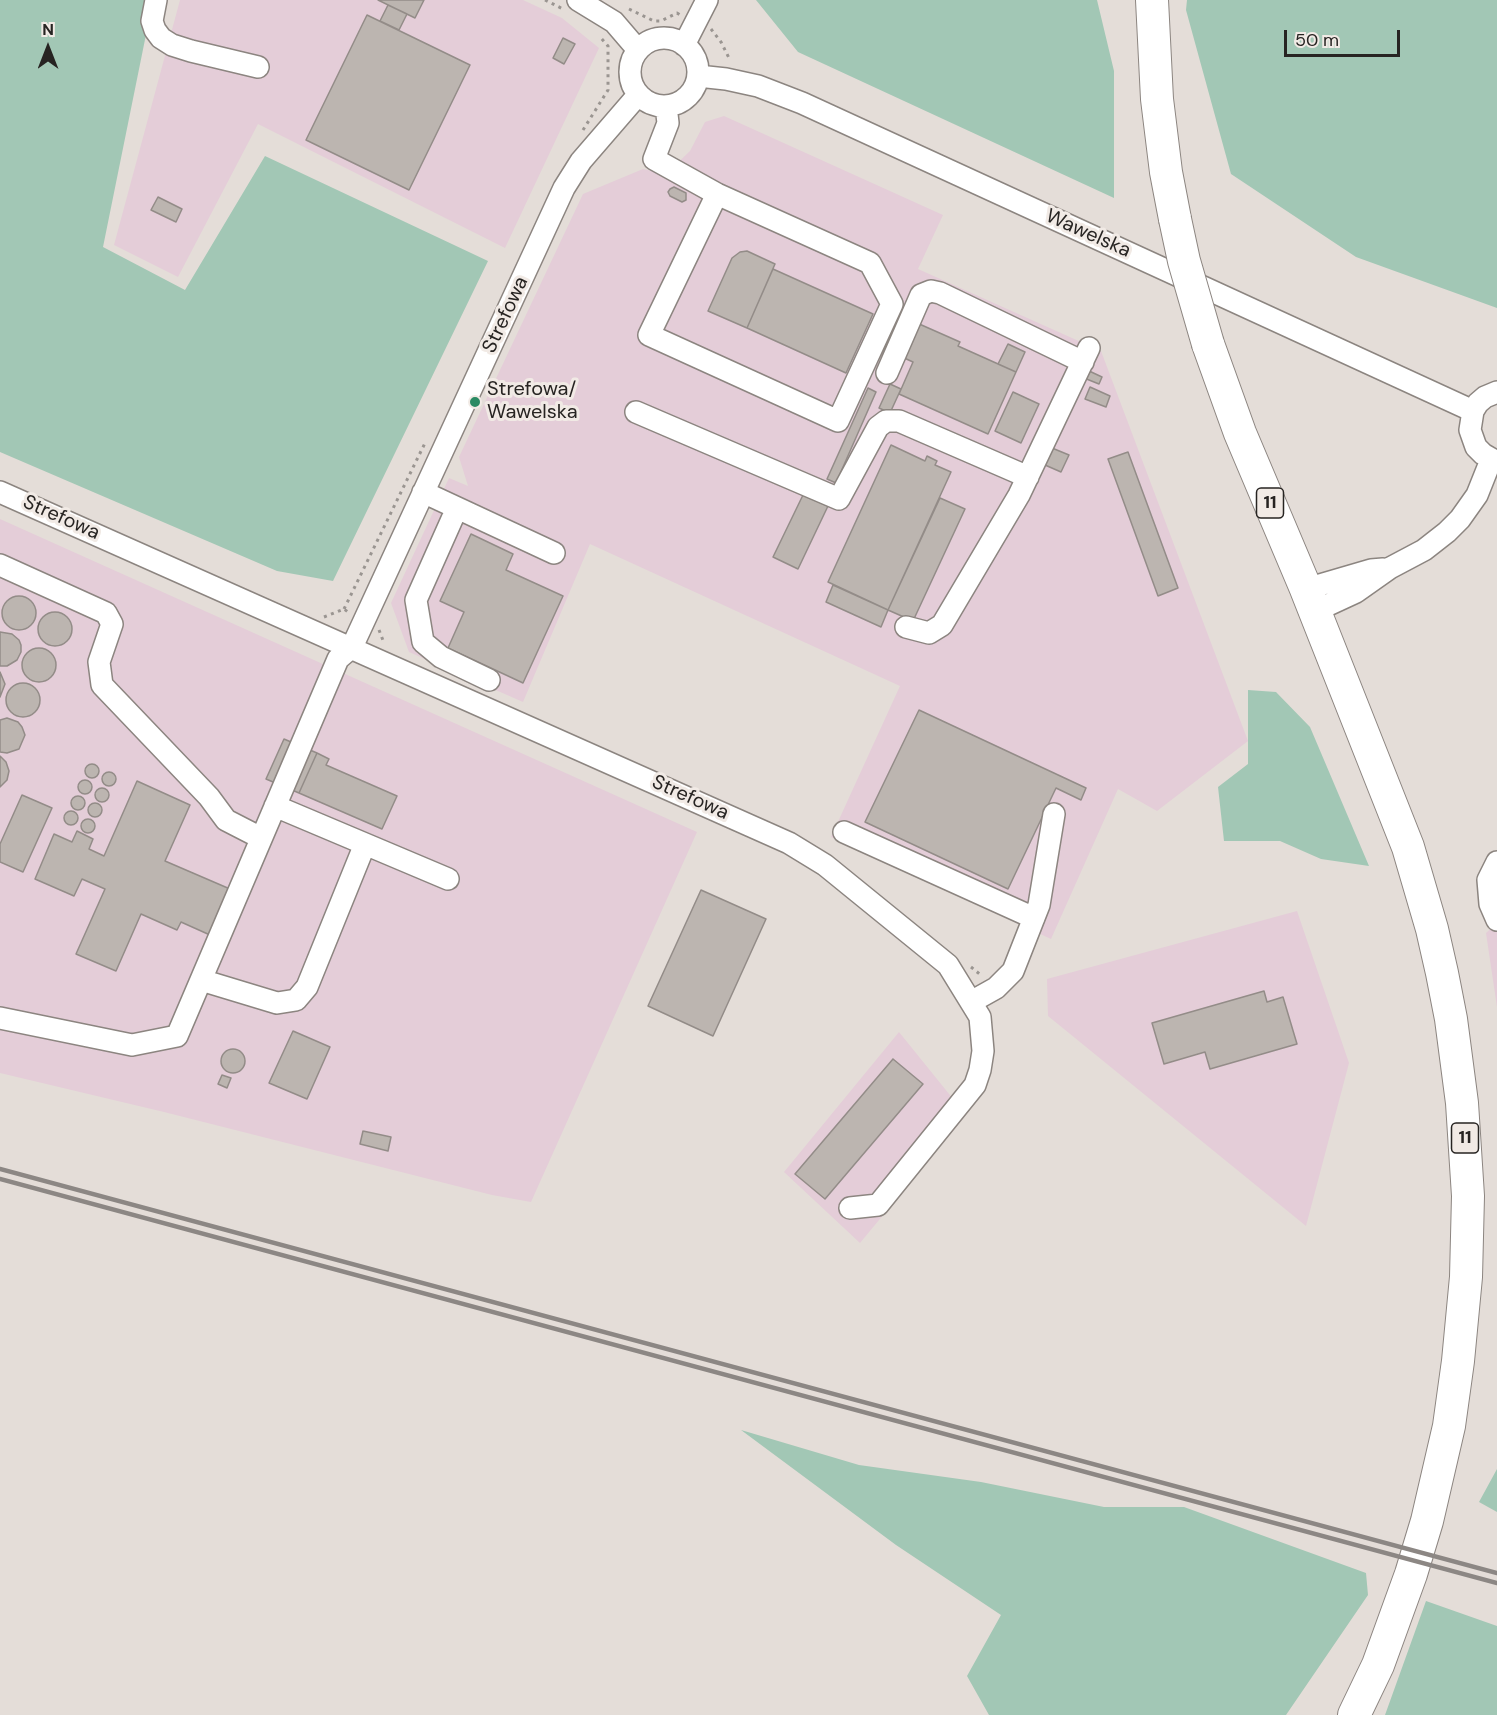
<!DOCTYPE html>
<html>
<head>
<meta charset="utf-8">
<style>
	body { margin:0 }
	#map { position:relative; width:1497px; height:1715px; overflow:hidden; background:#e4ddd8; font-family:"DM Sans",sans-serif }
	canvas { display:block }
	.north { position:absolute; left:18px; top:18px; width:60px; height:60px; -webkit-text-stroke:4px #f1eae5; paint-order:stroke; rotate:0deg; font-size:16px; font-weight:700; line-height:24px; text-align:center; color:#272422 }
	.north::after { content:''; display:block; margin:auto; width:21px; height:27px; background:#272422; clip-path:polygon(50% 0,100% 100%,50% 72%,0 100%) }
	.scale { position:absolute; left:1284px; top:30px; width:116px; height:27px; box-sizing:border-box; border:3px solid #272422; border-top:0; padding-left:8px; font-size:18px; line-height:21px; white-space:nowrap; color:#272422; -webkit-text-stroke:4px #f1eae5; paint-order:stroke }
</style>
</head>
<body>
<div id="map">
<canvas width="1497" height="1715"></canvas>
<div class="north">N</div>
<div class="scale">50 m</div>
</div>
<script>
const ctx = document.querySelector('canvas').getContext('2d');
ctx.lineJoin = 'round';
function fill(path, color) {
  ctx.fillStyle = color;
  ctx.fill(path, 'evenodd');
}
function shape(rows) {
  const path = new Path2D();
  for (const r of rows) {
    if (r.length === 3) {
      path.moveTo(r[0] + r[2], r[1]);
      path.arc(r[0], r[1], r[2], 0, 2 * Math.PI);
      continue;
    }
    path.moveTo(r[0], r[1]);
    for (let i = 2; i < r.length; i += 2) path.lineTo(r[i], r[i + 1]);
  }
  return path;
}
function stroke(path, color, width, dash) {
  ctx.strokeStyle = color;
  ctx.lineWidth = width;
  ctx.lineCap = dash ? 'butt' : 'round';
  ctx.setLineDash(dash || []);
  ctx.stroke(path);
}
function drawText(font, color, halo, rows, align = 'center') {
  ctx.font = font + ' "DM Sans",sans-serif';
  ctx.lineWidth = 6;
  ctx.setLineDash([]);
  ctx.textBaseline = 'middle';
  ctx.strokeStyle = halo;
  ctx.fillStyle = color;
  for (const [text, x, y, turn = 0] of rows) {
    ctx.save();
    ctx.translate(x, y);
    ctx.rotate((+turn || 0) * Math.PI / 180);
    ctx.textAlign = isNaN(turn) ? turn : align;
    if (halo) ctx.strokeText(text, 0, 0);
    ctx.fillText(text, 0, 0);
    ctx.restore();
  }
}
const industrial = shape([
	[180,0,523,0,562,18,599,48,505,248,258,124,178,277,114,245],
	[724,116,943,215,918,269,1101,351,1248,741,1157,811,1118,789,1051,939,831,837,900,686,590,544,523,702,409,652,391,603,449,478,468,486,459,457,583,194,643,169,666,174,690,151,705,122],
	[0,519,697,832,531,1202,492,1195,164,1112,0,1073],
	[1297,911,1349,1063,1306,1226,1048,1016,1047,979],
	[1497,923,1497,1007,1486,933],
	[899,1032,966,1115,860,1243,784,1172]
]);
const green = shape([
	[0,0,153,0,103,247,185,290,265,156,488,261,333,581,277,571,0,452],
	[756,0,1097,0,1114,71,1114,198,798,52],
	[1187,0,1497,0,1497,308,1356,257,1231,174,1186,10],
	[1248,690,1276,692,1310,727,1369,866,1321,859,1280,841,1224,841,1218,787,1248,764],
	[741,1430,859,1465,981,1482,1104,1507,1184,1507,1366,1573,1368,1595,1286,1715,989,1715,967,1676,1001,1615,896,1545],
	[1497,1469,1497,1512,1479,1502],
	[1426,1601,1497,1626,1497,1715,1385,1715]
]);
const building = shape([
	[378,0,424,0,415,18,378,0],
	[388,5,407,14,399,30,380,21,388,5],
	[367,15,470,65,409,190,306,140,367,15],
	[563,38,575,44,564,64,553,58,563,38],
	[674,187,686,193,686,200,682,202,670,196,668,192,670,189,674,187],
	[158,197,182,209,176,222,151,210,158,197],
	[747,251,775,264,747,328,708,311,732,258,740,252,747,251],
	[773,269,873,314,846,373,747,328,773,269],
	[917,323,960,342,958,346,1016,372,988,434,899,394,913,362,902,357,917,323],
	[1008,344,1025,352,1016,372,998,364,1008,344],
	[1087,370,1102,377,1099,384,1084,378,1087,370],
	[890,384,901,389,890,413,879,408,890,384],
	[1090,387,1110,396,1106,407,1085,399,1090,387],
	[868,388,876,392,836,483,827,479,868,388],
	[1013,392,1039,404,1021,443,995,431,1013,392],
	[891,445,925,461,927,456,937,461,935,465,951,472,888,610,828,582,891,445],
	[1052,448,1069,455,1061,472,1045,465,1052,448],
	[1128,452,1178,588,1158,596,1108,459,1128,452],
	[803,495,828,506,798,569,773,557,803,495],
	[940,498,965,509,913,621,888,610,940,498],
	[471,534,513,554,506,570,563,596,523,683,448,648,464,612,440,601,471,534],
	[833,585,888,610,881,627,826,602,833,585],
	[19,613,17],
	[55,629,17],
	[0,632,12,634,19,640,21,645,21,652,17,660,7,666,0,666,0,632],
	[39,665,17],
	[0,672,5,684,0,697,0,672],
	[23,700,17],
	[919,710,1086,788,1081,800,1056,788,1008,889,865,822,919,710],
	[7,718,18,722,22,727,25,735,19,749,7,753,0,752,0,720,7,718],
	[284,739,317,753,299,793,266,779,284,739],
	[317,753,329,759,326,765,397,796,382,829,299,793,317,753],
	[0,756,6,762,9,771,7,780,0,787,0,756],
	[92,771,7],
	[109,779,7],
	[85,787,7],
	[137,781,190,805,165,861,230,889,210,935,181,922,177,930,141,914,116,971,76,954,105,889,82,879,74,896,35,879,54,834,72,842,77,831,93,839,89,849,104,856,137,781],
	[102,795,7],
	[22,795,52,808,23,872,0,862,0,844,22,795],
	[78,803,7],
	[95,810,7],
	[71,818,7],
	[88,826,7],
	[701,890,766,919,713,1036,648,1006,701,890],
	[1264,991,1267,1002,1283,997,1297,1044,1210,1069,1205,1052,1164,1064,1152,1023,1264,991],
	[293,1031,330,1047,307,1099,269,1083,293,1031],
	[233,1061,12],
	[893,1059,923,1084,825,1199,795,1174,893,1059],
	[222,1075,231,1078,227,1088,218,1084,222,1075],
	[363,1131,391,1137,388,1151,360,1144,363,1131]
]);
const path = shape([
	[545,0,563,9],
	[629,9,654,21,661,21,677,13,680,15],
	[711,29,721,42,729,58],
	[583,130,608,90,608,46,601,38],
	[344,609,425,443],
	[324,617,344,609,348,612],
	[379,630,384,643],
	[971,967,982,976]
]);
const minor = shape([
	[156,0,152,21,155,30,161,38,172,45,191,51,258,67],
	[578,0,614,22,638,50],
	[664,72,34],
	[684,45,707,0],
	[698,76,726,79,758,86,802,103,1473,411],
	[666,106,668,123,654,159,717,194,870,263,892,304,838,421,649,335,717,194],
	[887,373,921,295,931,291,940,293,1083,362],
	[1497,392,1485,397,1478,403,1473,411,1470,430,1476,447,1483,454,1497,462],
	[636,412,839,499,878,427,886,421,899,421,1028,477],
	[0,492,789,843,825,865,948,965,980,1017,983,1051,980,1070,975,1085,878,1205,850,1208],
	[423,492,554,553],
	[457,508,416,600,423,642,441,657,489,680],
	[0,565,106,613,112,624,99,662,102,685,209,797,226,820,261,838],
	[1306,589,1371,570,1383,569],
	[1315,611,1356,592,1390,568,1424,550,1447,532,1460,519,1477,495,1491,460],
	[906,627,929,633,942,625,1019,495,1089,348],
	[275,806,448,879],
	[844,832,1034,918],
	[1497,862,1488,880,1490,904,1497,920],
	[201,980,277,1003,296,1000,307,987,365,844],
	[971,1002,996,988,1013,971,1039,905,1054,814],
	[0,1018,132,1045,177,1036,338,659,352,647,564,188,581,161,638,95]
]);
const highway = shape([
	[1152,0,1157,99,1166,172,1175,219],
	[1208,344,1240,433,1306,589,1408,847,1432,929,1442,973,1451,1019,1462,1103,1468,1196,1466,1277,1458,1361,1449,1426,1427,1521,1411,1574,1378,1665,1354,1715]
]);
const rail = shape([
	[0,1169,1497,1573],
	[0,1179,1497,1583]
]);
const highwayBridge = shape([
	[1175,219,1184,261,1208,344]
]);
const markers = [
	[475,402,6,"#2a8a63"]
];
const shields = [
	[1270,503,27],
	[1465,1138,27]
];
const shieldNames = [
	["11",1270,503],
	["11",1465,1138]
];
const streetNames = [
	["Wawelska",1088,234,24],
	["Strefowa",506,315,-65],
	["Strefowa",61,518,24],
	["Strefowa",690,798,24]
];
const poiNames = [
	["Strefowa/",487,390],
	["Wawelska",487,413]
];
fill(industrial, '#e4cdd8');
fill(green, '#a2c7b5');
fill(building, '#bcb5b0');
stroke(building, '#938c88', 1.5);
stroke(minor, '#8c8580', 24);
stroke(highway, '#8c8580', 34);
stroke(path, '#9a9591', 3, [3, 4.5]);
stroke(minor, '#fff', 21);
stroke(highway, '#fff', 32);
stroke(rail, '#8c8784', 4.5);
stroke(highwayBridge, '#8c8580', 34, []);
stroke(highwayBridge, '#fff', 32);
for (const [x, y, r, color] of markers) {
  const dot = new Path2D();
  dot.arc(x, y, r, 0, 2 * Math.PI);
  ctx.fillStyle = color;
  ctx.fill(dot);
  stroke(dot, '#f1eae5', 2);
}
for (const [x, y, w] of shields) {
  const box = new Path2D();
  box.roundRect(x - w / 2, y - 15, w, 30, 4.5);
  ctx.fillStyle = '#f1eae5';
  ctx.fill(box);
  stroke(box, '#272422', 1.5);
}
drawText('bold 18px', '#272422', null, shieldNames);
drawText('20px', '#272422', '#f1eae5', streetNames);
drawText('20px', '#272422', '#f1eae5', poiNames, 'left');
</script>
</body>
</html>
